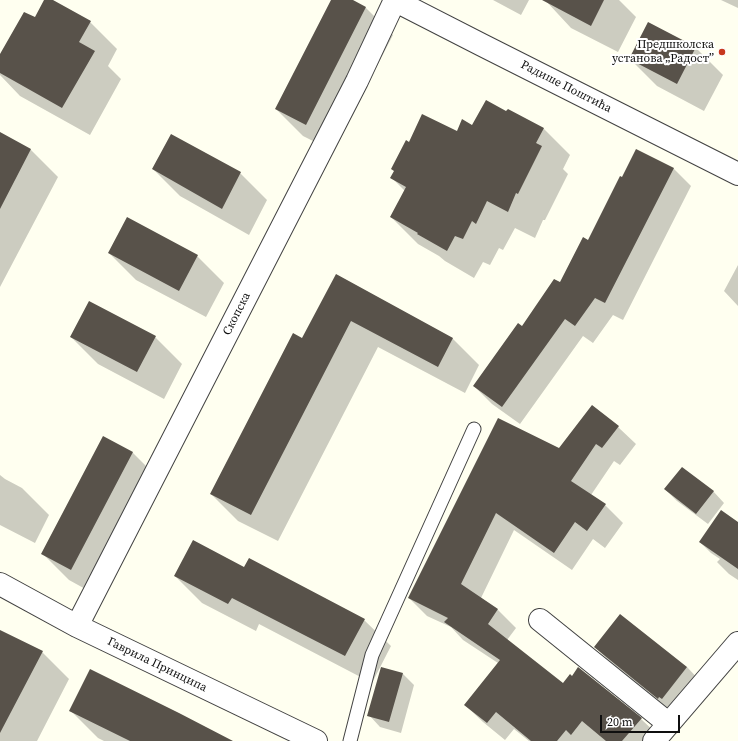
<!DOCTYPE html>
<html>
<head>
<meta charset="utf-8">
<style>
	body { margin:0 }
	#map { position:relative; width:738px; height:741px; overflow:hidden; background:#fffff0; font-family:"Source Serif 4",serif }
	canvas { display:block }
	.scale { position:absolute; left:600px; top:715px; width:80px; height:18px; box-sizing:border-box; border:2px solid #0f0f0f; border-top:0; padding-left:5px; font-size:12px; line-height:14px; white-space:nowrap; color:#0f0f0f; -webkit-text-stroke:3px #fff; paint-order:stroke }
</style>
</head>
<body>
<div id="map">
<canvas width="738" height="741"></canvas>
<div class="scale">20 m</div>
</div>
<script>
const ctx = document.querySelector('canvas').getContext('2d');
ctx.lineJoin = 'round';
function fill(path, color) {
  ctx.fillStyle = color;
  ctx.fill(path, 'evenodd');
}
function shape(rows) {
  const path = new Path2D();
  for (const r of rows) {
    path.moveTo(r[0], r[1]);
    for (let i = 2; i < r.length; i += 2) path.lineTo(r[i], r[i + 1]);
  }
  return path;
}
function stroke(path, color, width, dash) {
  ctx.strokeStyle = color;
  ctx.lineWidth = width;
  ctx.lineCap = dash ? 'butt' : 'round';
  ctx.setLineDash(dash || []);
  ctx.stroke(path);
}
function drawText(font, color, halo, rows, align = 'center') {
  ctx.font = font + ' "Source Serif 4",serif';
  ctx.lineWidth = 4;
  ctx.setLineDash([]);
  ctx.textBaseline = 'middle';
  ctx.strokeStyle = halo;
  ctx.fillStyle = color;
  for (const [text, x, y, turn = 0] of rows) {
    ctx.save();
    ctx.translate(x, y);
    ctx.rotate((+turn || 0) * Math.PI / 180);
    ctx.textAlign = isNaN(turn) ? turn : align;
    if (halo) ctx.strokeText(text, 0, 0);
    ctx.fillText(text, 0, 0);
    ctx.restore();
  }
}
const shadow = shape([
	[45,0,51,0,90,22,117,49,108,66,121,79,90,135,20,96,0,75,0,57,35,19],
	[332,0,351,0,366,8,393,35,333,151,303,136,276,109],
	[493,0,529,0,521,15],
	[545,0,619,0,636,17,618,52,571,28],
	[721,0,738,0,738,8],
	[649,23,696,48,723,75,704,111,657,86,630,59],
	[473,126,543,128,570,155,563,169,568,174,545,220,543,220,535,238,515,228,503,250,499,248,490,265,483,262,474,278,445,261,439,256,418,244,391,217,405,191,392,178,409,143,457,133],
	[1,134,31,150,58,177,0,287,0,137],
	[673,168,691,186,623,320,613,315,593,343,583,336,520,424,492,404,474,386,523,327,560,284,589,241],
	[153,169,240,173,267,200,249,235,180,196],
	[109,253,197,256,224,283,206,317,136,280],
	[738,265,738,306,724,291],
	[337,275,452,338,479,365,465,393,378,347,278,541,238,521,211,494,303,339],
	[71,337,155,337,182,364,164,399,98,364],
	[618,427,636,444,620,465,614,461,591,495,605,505,623,523,605,548,593,539,572,570,514,530,481,598,498,610,516,628,507,640,563,684,641,719,659,736,655,741,529,741,514,729,505,740,483,722,465,705,498,663,463,640,451,627,427,616,409,598,559,449],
	[104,437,133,453,160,480,98,596,69,580,42,553],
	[0,475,5,479,22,488,49,515,35,543,0,525],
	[665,489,713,491,724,503,708,524,677,501],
	[738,524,738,580,729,574,717,562,720,559,711,553,700,542],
	[245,568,364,620,391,646,372,683,259,624,256,631,202,603,175,576],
	[0,632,42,652,69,679,37,741,0,741],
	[595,647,687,667,703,684,675,714,612,664],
	[382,668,403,674,414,685,401,733,380,727,369,715],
	[71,711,232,741,104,741,98,738]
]);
const building = shape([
	[44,0,53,0,91,21,79,42,95,51,62,108,0,73,0,54,24,12,35,17],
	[331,0,353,0,366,7,306,125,275,109],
	[542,0,604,0,591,26],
	[648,22,696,47,677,84,629,59],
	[486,100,506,111,508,109,544,128,536,143,542,146,518,194,516,193,508,212,487,201,476,224,472,221,463,239,455,236,447,251,417,234,418,233,390,217,406,187,390,178,394,171,391,169,406,140,409,142,422,114,457,131,462,119,472,125],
	[0,132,31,149,0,209],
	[171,134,241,172,222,209,152,169],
	[636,149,674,168,605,303,595,298,575,326,565,319,502,407,473,386,518,323,522,326,554,279,560,282,583,237,588,240,620,176,622,177],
	[127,217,198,255,179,291,108,253],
	[336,274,453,338,438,367,351,321,251,515,210,494,293,333,302,338],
	[89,301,156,336,137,372,70,337],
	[592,405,619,426,602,448,596,444,571,481,606,504,587,531,575,522,554,553,496,513,461,584,498,609,488,624,563,683,570,674,572,676,578,667,642,718,622,741,606,741,582,721,571,735,566,730,557,741,531,741,496,712,487,723,464,705,500,660,444,622,448,618,408,598,498,418,559,448],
	[103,436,133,452,71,570,41,554],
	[682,467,714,491,696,514,664,489],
	[721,510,738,522,738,569,699,542],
	[193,540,244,567,249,558,365,619,345,656,232,598,228,604,174,576],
	[620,614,687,667,662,699,659,697,658,699,594,647],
	[0,630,43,651,0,733],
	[381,667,403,673,389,722,367,716],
	[90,669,179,713,233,741,130,741,69,711]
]);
const lane = shape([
	[350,741,372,655,474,429]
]);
const street = shape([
	[394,0,482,45,738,174],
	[0,584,77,626,316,741],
	[540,620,669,724],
	[77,626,357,81,395,0],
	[654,741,738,643]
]);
const markers = [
	[722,52,4,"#c7381e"]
];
const poiNames = [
	["Предшколска",714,45],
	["установа „Радост”",714,59]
];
const streetNames = [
	["Радише Поштића",566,87,27],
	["Скопска",237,314,-63],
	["Гаврила Принципа",157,665,26]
];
fill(shadow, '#0003');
fill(building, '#58524a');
stroke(lane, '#424242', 15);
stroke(street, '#424242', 24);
stroke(lane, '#fff', 13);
stroke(street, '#fff', 22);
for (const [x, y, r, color] of markers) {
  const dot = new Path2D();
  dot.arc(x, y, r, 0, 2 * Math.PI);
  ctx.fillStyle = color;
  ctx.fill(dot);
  stroke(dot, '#fff', 1.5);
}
drawText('12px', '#0f0f0f', '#fff', poiNames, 'right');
drawText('12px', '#0f0f0f', '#fff', streetNames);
</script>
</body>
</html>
